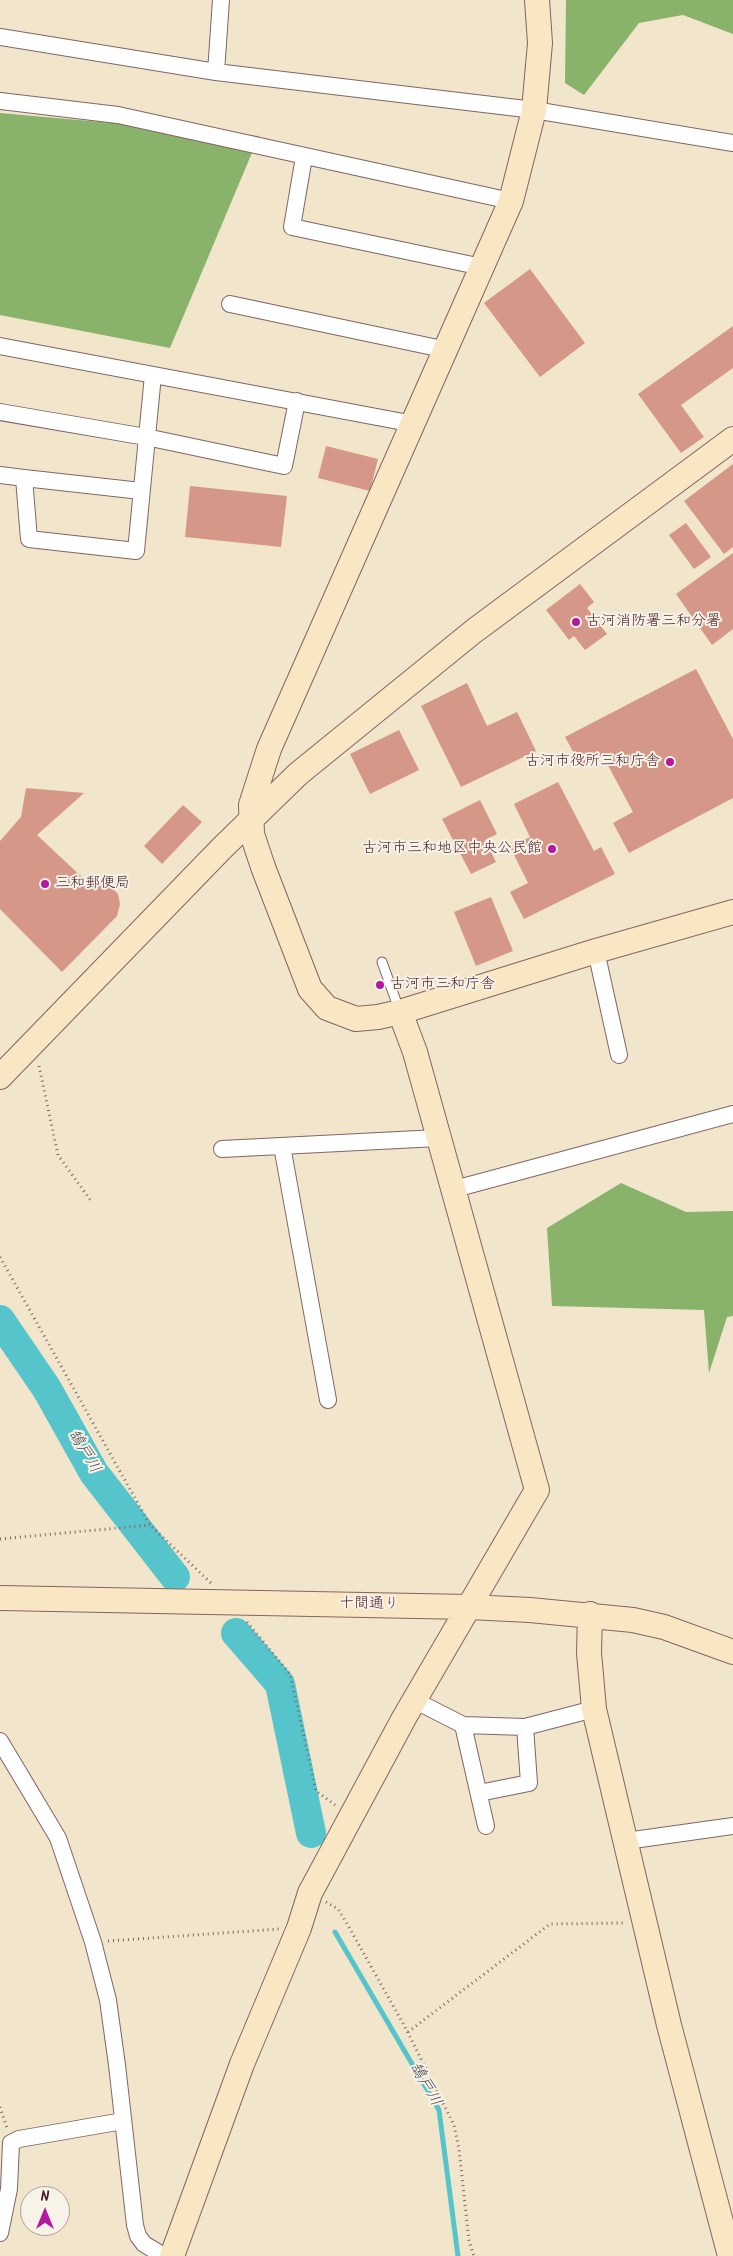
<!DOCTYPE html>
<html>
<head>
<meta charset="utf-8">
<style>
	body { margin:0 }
	#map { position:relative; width:733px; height:2256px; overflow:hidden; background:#f1e5cb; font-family:Kalam,sans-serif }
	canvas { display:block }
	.north { position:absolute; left:20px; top:2186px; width:50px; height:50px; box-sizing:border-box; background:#f7f3e8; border:1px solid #b29e9c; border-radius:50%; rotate:0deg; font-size:14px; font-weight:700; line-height:20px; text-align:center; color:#4a1f2b }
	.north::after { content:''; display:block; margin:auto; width:18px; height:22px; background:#b5179e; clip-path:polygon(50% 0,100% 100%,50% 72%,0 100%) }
</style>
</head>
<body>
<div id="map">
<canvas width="733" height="2256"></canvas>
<div class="north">N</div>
</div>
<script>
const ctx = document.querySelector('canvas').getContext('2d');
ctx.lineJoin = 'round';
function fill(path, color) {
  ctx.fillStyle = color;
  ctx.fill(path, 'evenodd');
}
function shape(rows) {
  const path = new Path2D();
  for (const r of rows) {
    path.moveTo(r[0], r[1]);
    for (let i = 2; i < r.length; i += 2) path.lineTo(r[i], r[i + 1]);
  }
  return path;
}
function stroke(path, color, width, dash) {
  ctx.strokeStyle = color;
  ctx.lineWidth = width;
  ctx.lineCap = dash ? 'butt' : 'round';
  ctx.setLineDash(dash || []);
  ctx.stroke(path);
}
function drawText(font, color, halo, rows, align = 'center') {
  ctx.font = font + ' Kalam,"Klee One",sans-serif';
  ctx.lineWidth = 4;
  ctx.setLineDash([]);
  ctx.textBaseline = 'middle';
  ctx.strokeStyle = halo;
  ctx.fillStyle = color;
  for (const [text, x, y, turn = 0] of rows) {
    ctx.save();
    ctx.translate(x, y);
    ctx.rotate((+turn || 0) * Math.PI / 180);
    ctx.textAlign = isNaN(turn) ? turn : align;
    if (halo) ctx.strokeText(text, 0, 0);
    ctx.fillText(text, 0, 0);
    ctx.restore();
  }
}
const forest = shape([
	[566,0,733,0,733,34,683,15,639,23,584,95,565,83],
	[0,113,259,136,170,348,0,315],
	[621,1183,686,1212,733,1211,733,1316,727,1317,709,1373,704,1310,552,1306,547,1228]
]);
const stream = shape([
	[335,1932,439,2110,458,2256]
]);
const river = shape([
	[0,1320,47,1389,94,1473,175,1577],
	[236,1633,280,1684,311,1833]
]);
const building = shape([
	[530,269,585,343,540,377,484,303],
	[733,326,733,368,681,405,704,437,681,453,638,394],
	[326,446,378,459,370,491,318,478],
	[733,464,733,547,724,554,684,501],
	[190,486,287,496,281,547,185,537],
	[686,523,711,557,694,569,669,535],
	[733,553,733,629,712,645,676,594],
	[580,584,594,602,587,608,607,634,585,650,574,636,569,640,546,610],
	[696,669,733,739,733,798,629,853,613,823,633,812,603,756,582,768,565,737],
	[467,683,487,726,517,712,536,751,461,787,421,706],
	[399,730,419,770,370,794,350,754],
	[558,782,594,851,601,847,615,874,524,919,510,892,528,883,510,847,530,837,514,804],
	[26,788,84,793,37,835,86,881,106,881,118,894,120,904,117,916,62,972,0,909,0,841,21,817],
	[480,800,497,834,485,840,496,862,471,874,442,819],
	[183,805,202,822,162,864,144,846],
	[491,897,513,951,476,966,454,912]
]);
const path = shape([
	[39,1066,58,1155,91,1201],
	[0,1257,150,1525,211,1583],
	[0,1539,150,1525],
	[247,1622,290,1674,316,1791,335,1805],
	[326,1902,338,1909,346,1922,405,2027,454,2125,459,2149,469,2241,474,2256],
	[108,1941,279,1929],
	[408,2032,550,1924,626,1923],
	[0,2107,7,2128]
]);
const lane = shape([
	[382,962,400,1012]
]);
const street = shape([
	[0,37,216,72,534,110,733,143],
	[216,72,221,0],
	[0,101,118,115,511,201],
	[304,157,292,227,482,267],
	[230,304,447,350],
	[0,346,414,424],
	[0,412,146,437,284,466,297,401],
	[0,475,24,478,29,539,136,551,153,375],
	[24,478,141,491],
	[596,951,619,1055],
	[282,1146,328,1400],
	[222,1149,438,1138],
	[451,1190,733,1114],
	[414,1700,463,1725,525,1727,594,1709],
	[463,1725,486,1826],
	[0,1741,58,1838,93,1942,108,2000,117,2065,135,2225,138,2236,144,2244,164,2256],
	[479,1793,529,1783,525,1727],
	[626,1841,733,1826],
	[0,2233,9,2189,11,2143,19,2139,123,2121]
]);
const secondary = shape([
	[537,0,540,43,534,110,511,201,269,749,251,805,252,834,263,867,310,989,327,1008,356,1019,378,1017,400,1012,596,951,733,912],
	[0,1077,222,848,298,774,474,631,733,439],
	[0,1598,469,1607,530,1610,633,1620,664,1627,733,1652],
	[590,1614,589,1653,594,1709,669,2025,730,2256],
	[172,2256,242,2064,299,1928,310,1893,404,1718,537,1490,415,1052,400,1012]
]);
const markers = [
	[576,622,5,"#b5179e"],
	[670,762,5,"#b5179e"],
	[552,849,5,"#b5179e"],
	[45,884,5,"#b5179e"],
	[380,985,5,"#b5179e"]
];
const poiNames = [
	["古河消防署三和分署",586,622],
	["古河市役所三和庁舎",660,762,"right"],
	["古河市三和地区中央公民館",542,849,"right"],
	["三和郵便局",55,884],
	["古河市三和庁舎",390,985]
];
const streetNames = [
	["十間通り",369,1605,1]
];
const waterNames = [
	["鵠戸川",83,1452,59],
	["鵠戸川",424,2085,60]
];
fill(forest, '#89b26a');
stroke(stream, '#56c4cb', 5);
stroke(river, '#56c4cb', 30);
fill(building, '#d59787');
stroke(lane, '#846463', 11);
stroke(street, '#846463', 18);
stroke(secondary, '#846463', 26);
stroke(path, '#846463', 3, [1, 4]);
stroke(lane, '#fff', 9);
stroke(street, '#fff', 16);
stroke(secondary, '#f9e7c3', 24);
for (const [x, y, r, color] of markers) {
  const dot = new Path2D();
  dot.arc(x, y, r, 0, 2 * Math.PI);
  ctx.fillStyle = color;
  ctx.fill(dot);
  stroke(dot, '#f7f3e8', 2);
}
drawText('15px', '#4a1f2b', '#f7f3e8', poiNames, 'left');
drawText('15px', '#4a1f2b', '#f7f3e8', streetNames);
drawText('italic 16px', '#4e515b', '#f7f3e8', waterNames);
</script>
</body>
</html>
